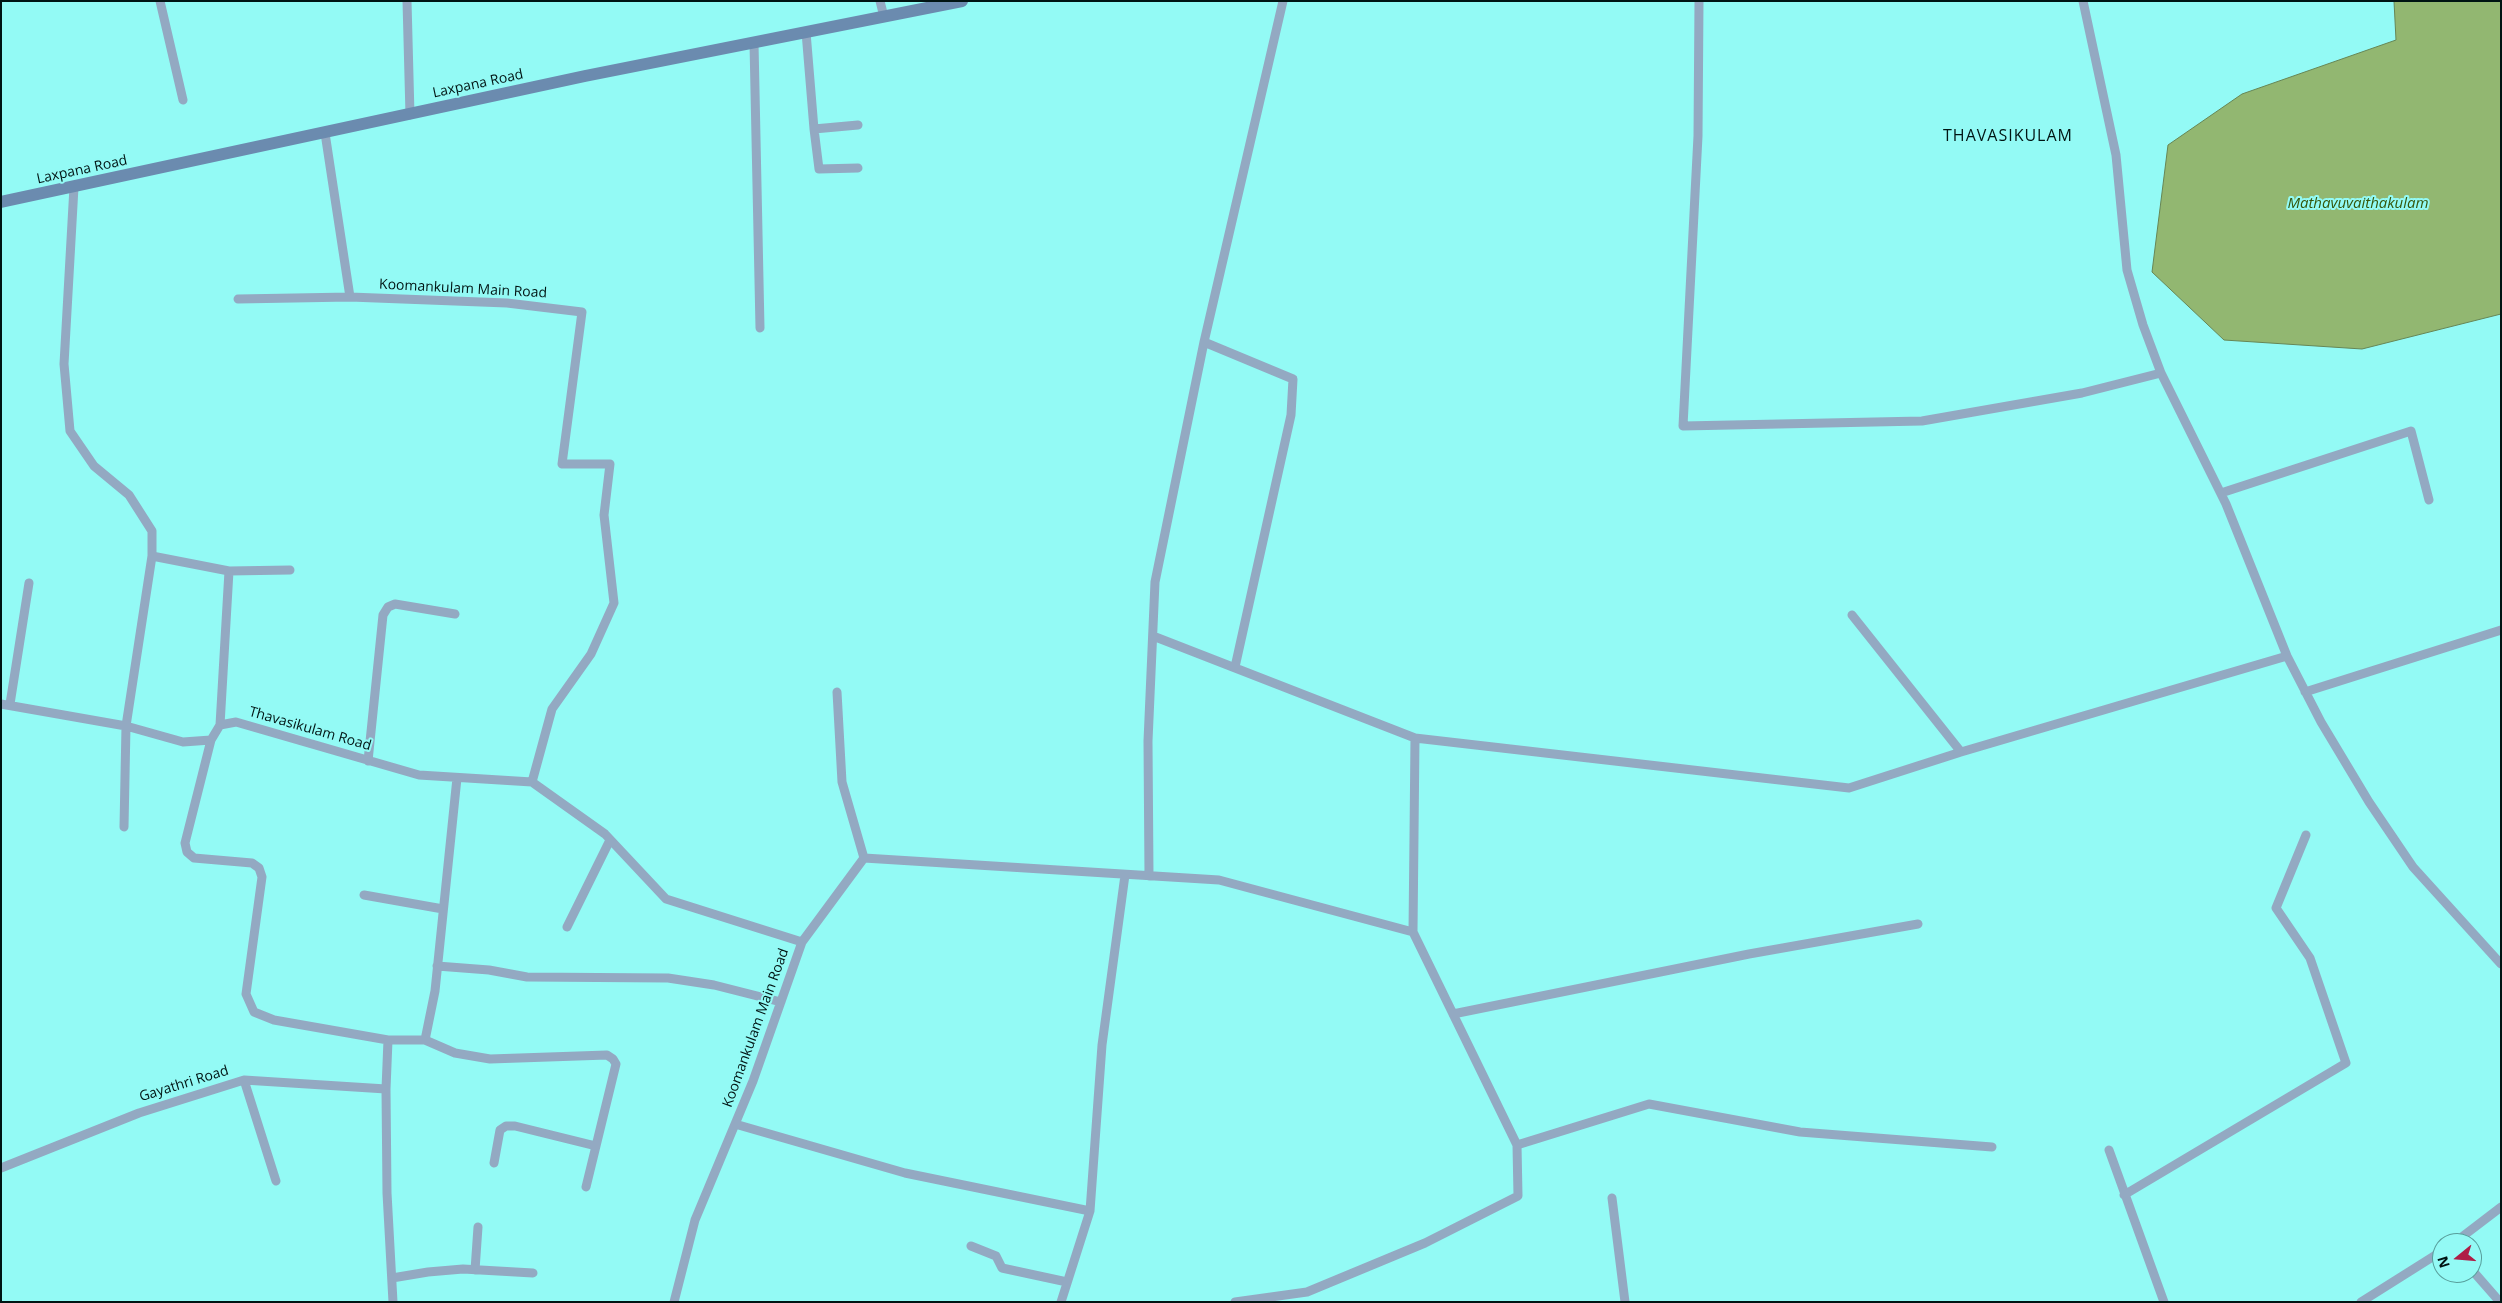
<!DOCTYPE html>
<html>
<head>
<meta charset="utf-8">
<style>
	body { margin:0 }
	#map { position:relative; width:2502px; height:1303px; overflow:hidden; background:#93faf5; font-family:"Open Sans",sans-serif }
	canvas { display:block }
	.frame { position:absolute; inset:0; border:2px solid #001413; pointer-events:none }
	.north { position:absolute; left:2432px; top:1233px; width:50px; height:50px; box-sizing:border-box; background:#93faf5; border:1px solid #589e9b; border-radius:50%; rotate:253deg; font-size:14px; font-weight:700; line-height:20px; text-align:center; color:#001413 }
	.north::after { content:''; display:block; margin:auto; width:18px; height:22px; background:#af1d46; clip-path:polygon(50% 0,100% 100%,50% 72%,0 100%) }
</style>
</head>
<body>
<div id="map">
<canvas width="2502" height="1303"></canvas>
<div class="frame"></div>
<div class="north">N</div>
</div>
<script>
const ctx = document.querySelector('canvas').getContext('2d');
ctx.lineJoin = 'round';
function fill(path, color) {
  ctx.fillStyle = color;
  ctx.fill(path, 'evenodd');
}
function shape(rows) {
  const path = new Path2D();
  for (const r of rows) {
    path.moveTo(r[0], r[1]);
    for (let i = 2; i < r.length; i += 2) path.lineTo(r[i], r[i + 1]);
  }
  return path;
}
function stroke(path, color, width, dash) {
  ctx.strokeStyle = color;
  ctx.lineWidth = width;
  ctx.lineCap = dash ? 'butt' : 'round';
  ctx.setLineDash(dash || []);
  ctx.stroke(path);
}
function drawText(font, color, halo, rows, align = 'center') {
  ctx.font = font + ' "Open Sans",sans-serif';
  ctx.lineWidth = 4;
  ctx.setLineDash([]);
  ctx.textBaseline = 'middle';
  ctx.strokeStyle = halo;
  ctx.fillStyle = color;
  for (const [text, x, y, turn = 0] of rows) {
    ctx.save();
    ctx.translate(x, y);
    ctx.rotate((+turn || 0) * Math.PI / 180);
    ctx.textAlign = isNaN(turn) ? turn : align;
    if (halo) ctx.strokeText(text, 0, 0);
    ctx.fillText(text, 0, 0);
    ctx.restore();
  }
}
const water = shape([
	[2394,1,2501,1,2501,314,2362,349,2224,340,2152,272,2168,145,2242,94,2396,40,2394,1]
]);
const street = shape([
	[160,1,183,100],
	[407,1,410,115],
	[880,1,884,17],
	[1699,1,1698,136,1683,426,1922,421,2082,393,2161,373],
	[2083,1,2116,155,2127,270,2143,325,2161,373,2226,504,2287,656,2321,722,2369,802,2413,867,2501,964],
	[806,32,814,129,858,125],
	[754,43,760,328],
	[814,129,819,169,858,168],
	[325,133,350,297],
	[74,187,64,364,70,431,94,466,129,495,152,531,152,556,229,571,290,570],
	[238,299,350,297,507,303,582,312,562,464,610,464,604,515,614,603,591,654,552,709,532,782,605,834,666,899,802,942,753,1081,695,1220,674,1302],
	[1204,342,1293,379,1291,415,1235,667],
	[2221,493,2411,431,2429,500],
	[1852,615,1961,752],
	[1153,636,1415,738],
	[837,692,842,782,864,858],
	[2305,692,2501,630],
	[1,704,126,726,183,742,211,740,220,725,236,722,419,775,532,782],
	[10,704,29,583],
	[220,725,229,571],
	[211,740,185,843,187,852,194,858,252,863,259,868,262,877,246,994,254,1012,274,1020,388,1040],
	[368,761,383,615,388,607,395,604,455,614],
	[124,827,126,726,152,556],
	[1149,876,1148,741,1155,582,1204,342,1283,1],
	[364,895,443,909],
	[567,927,610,840],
	[802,942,864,858,1219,880,1413,932],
	[437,966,489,970,527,977,668,978,714,985,781,1002],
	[1453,1014,1749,954,1918,924],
	[425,1040,455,1053,490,1059,607,1055,613,1059,616,1064,586,1187],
	[244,1080,276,1181],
	[735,1124,905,1173,1090,1211],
	[1992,1147,1800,1132,1649,1104,1517,1145,1413,932,1415,738,1849,788,1961,752,2287,656],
	[2109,1150,2164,1302],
	[494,1163,500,1130,506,1126,515,1126,596,1146],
	[1,1168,139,1113,244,1080,386,1089],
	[2124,1195,2346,1063,2310,958,2276,908,2306,835],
	[1612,1198,1625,1302],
	[2454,1243,2501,1207],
	[971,1246,996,1256,1002,1268,1067,1282],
	[475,1270,478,1227],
	[2472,1270,2500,1302],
	[392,1278,428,1272,463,1269,533,1273],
	[393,1302,387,1193,386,1089,388,1040,425,1040,435,991,457,778],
	[1061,1302,1090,1211,1102,1045,1125,875],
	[1235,1302,1307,1292,1425,1243,1518,1196,1517,1145],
	[2361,1302,2442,1251]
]);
const secondary = shape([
	[1,202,585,76,962,1]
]);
const streetNames = [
	["Laxpana Road",478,84,-12],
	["Laxpana Road",82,170,-12],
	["Koomankulam Main Road",463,289,3],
	["Thavasikulam Road",310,729,16],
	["Koomankulam Main Road",756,1028,-70],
	["Gayathri Road",184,1084,-17]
];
const waterNames = [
	["Mathavuvaithakulam",2358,204]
];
const quarterNames = [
	["THAVASIKULAM",2008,136]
];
fill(water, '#92b771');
stroke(water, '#668655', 1);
stroke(street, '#93a9c2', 9);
stroke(secondary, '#6b8baf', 12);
drawText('14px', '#001413', '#93faf5', streetNames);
drawText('italic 15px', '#36570c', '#93faf5', waterNames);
ctx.letterSpacing = '1px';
drawText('16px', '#001413', '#93faf5', quarterNames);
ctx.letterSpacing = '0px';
</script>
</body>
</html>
